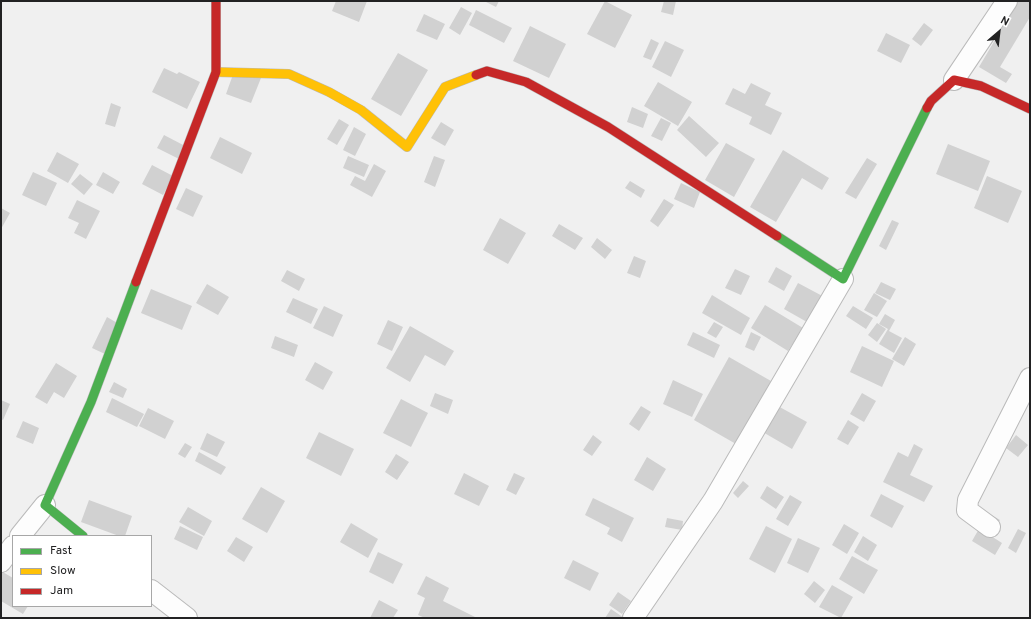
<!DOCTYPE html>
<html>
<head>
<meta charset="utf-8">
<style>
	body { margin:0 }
	#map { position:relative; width:1031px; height:619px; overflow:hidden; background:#f0f0f0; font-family:Overpass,sans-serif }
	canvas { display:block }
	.frame { position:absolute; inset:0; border:2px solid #222223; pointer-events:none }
	.legend { position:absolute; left:12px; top:535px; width:140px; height:72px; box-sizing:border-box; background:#fff; border:1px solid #a7a7a7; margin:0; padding:5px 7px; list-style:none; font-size:12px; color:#222223 }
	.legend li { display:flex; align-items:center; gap:8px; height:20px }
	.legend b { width:20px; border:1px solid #a7a7a7 }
	.north { position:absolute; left:979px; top:12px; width:40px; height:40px; -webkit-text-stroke:3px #fff; paint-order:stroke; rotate:28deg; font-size:11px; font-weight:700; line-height:16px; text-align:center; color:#222223 }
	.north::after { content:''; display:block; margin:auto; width:14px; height:18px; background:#222223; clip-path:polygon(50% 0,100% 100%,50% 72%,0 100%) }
</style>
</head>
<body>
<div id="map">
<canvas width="1031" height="619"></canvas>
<div class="frame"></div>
<ul class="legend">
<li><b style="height:5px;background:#4caf50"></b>Fast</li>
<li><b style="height:5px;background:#ffc107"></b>Slow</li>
<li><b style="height:5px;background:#c62828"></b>Jam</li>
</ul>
<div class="north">N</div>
</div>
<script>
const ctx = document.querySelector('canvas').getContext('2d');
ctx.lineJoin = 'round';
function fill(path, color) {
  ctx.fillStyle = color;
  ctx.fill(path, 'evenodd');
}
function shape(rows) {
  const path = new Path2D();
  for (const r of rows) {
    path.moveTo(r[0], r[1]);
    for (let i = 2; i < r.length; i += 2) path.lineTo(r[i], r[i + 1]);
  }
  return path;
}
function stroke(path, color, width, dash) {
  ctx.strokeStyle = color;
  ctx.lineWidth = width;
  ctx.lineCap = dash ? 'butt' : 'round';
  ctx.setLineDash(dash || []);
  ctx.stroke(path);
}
const building = shape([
	[336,1,367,1,359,22,332,11],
	[484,1,499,1,496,7],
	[605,1,632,15,615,48,587,34],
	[664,1,676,1,673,15,661,12],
	[1018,1,1030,1,1030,17,1000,67,1012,74,1006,83,979,67],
	[461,7,472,13,460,35,449,28],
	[476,10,512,28,504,43,469,25],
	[424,14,445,24,437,40,416,31],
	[924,23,933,30,921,46,912,39],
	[530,26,566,44,549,78,513,61],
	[886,33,910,45,901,63,877,51],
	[651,39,659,43,651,60,643,57],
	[665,41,684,50,671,77,652,67],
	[398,53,428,70,401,116,371,99],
	[164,68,177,74,179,72,200,82,187,109,152,92],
	[235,69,261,78,251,103,226,94],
	[658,82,692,102,678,126,644,106],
	[751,83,771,93,765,105,782,113,771,135,749,124,752,117,725,104,733,88,745,94],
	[111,103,121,107,115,127,105,124],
	[632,107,648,114,643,128,627,122],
	[689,116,719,143,706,157,677,130],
	[661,118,671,123,662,141,651,136],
	[339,119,349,125,337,145,327,139],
	[441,122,454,130,445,146,431,138],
	[354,127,366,134,355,156,343,150],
	[164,135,187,147,181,160,157,148],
	[220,137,252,153,242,174,210,158],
	[726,143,755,159,734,197,705,180],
	[948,144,990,161,978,191,936,174],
	[783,150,829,178,822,190,802,178,776,222,750,207],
	[57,152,79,164,68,183,47,171],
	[348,156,369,165,364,177,343,168],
	[434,156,445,160,435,187,424,182],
	[867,158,877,164,856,199,845,193],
	[374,164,386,171,372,197,350,185,355,176,365,181],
	[152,165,173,176,163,195,142,184],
	[33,172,57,183,46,206,22,195],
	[103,172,120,182,113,194,96,185],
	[80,174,93,184,84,195,71,184],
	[987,176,1022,191,1008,223,974,208],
	[630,181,645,190,641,198,625,188],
	[681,183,700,192,694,208,674,199],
	[186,188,203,196,193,217,176,209],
	[664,199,674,205,658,227,650,221],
	[77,200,100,211,86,239,74,233,79,223,68,218],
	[1,208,10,213,1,229],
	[500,218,526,233,508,264,483,250],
	[892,220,899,223,886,250,879,246],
	[559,224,583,238,575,250,552,236],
	[597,238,612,250,605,259,591,247],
	[634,256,646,261,640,278,627,273],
	[776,267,792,276,784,291,768,282],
	[735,269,750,276,741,295,725,288],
	[287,270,305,279,299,291,281,281],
	[881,282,896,289,890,300,875,293],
	[798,283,828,299,814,326,784,309],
	[207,284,229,297,218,315,196,303],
	[151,289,192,306,182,330,141,313],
	[874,293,887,301,877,317,864,310],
	[712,295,750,318,741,335,702,313],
	[293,298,318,309,311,324,286,312],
	[765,305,803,328,788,351,751,328],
	[324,306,343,315,333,337,313,328],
	[853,306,873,318,866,329,846,316],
	[885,314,895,320,889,331,902,338,894,353,879,344,888,329,879,324],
	[107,317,119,324,105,354,92,348],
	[388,320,403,327,392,351,377,344],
	[714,322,723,327,716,338,707,333],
	[877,323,886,329,877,342,868,335],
	[410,326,454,351,445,366,425,355,410,382,386,368],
	[693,332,720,345,714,358,687,345],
	[751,332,761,337,754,351,745,347],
	[275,336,298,345,294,357,271,348],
	[905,337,916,344,904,366,892,359],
	[862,346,894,361,882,387,850,372],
	[729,357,771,381,736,444,694,420],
	[315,362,333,372,323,390,305,380],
	[56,363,77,376,64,398,54,392,47,404,35,397],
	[673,380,703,394,692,417,663,404],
	[114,382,127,389,123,398,109,392],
	[435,393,453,400,448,414,430,406],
	[862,393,876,401,864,422,850,414],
	[112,398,144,414,137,427,106,412],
	[401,399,428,413,411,447,383,433],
	[1,400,10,404,3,420,1,419],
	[776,405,807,422,792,449,761,431],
	[641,406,651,412,639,431,629,424],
	[148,408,174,421,165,439,139,426],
	[848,420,859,427,848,445,837,439],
	[23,421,39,428,33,444,16,437],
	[319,432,354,449,341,476,306,458],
	[207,433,225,442,217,457,200,449],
	[593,435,602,442,592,456,583,450],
	[1016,435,1028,445,1018,457,1006,448],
	[185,443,192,447,185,458,178,454],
	[914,444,923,449,910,475,933,486,924,502,883,482,898,452,908,457],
	[199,452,226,467,221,475,195,461],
	[396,454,409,462,397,480,385,472],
	[647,457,666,469,653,491,634,480],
	[464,473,489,486,479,506,454,494],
	[514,473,525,478,516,495,506,490],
	[743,481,749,486,738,498,733,493],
	[767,486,784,497,776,509,760,498],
	[261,487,285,501,267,533,242,519],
	[881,494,904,506,892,528,870,516],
	[790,495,802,502,788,526,776,519],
	[593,498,634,518,622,542,607,534,610,528,585,515],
	[89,500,132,516,125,536,119,536,81,522],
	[188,507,212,521,204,536,179,522],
	[988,513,1000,520,991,536,1002,543,995,555,972,541],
	[667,518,683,521,682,530,665,527],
	[351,523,378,539,368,558,340,542],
	[844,524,859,533,847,554,832,545],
	[180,526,203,537,197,550,174,539],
	[766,526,792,539,775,573,749,559],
	[1018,529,1026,533,1016,553,1008,548],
	[863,536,877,545,868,561,854,552],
	[236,537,253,547,244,562,227,551],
	[798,538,820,548,808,573,787,563],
	[378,552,403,564,393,584,369,572],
	[852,556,878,570,864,594,839,579],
	[573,560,599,573,590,591,564,578],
	[1,571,13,578,13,606,28,606,23,614,1,601],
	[426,576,449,588,443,601,477,618,425,618,418,615,425,598,417,594],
	[814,581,825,590,815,603,804,594],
	[832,585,853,597,841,618,819,607],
	[618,592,631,601,622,614,609,605],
	[379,600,398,610,393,618,370,618],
	[611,609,624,618,605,618]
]);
const street = shape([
	[954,80,1007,1],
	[990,527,967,510,968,500,1030,378],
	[20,536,45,505],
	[1,562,13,546],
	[151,590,187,618],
	[633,618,713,501,843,279]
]);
const fast = shape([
	[777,236,843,279,927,108],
	[83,536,45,505,91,402,136,282]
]);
const slow = shape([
	[216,72,289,74,329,92,361,110,407,147,445,87,476,75]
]);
const jam = shape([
	[476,75,487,71,526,82,608,127,777,236],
	[927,108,931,101,954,80,981,86,1030,109],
	[136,282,216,72,216,1]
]);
fill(building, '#d1d1d1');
stroke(street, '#bababa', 22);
stroke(fast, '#bababa', 10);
stroke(slow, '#bababa', 10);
stroke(jam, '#bababa', 10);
stroke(street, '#fdfdfd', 20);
stroke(fast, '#4caf50', 9);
stroke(slow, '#ffc107', 9);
stroke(jam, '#c62828', 9);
</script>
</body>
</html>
